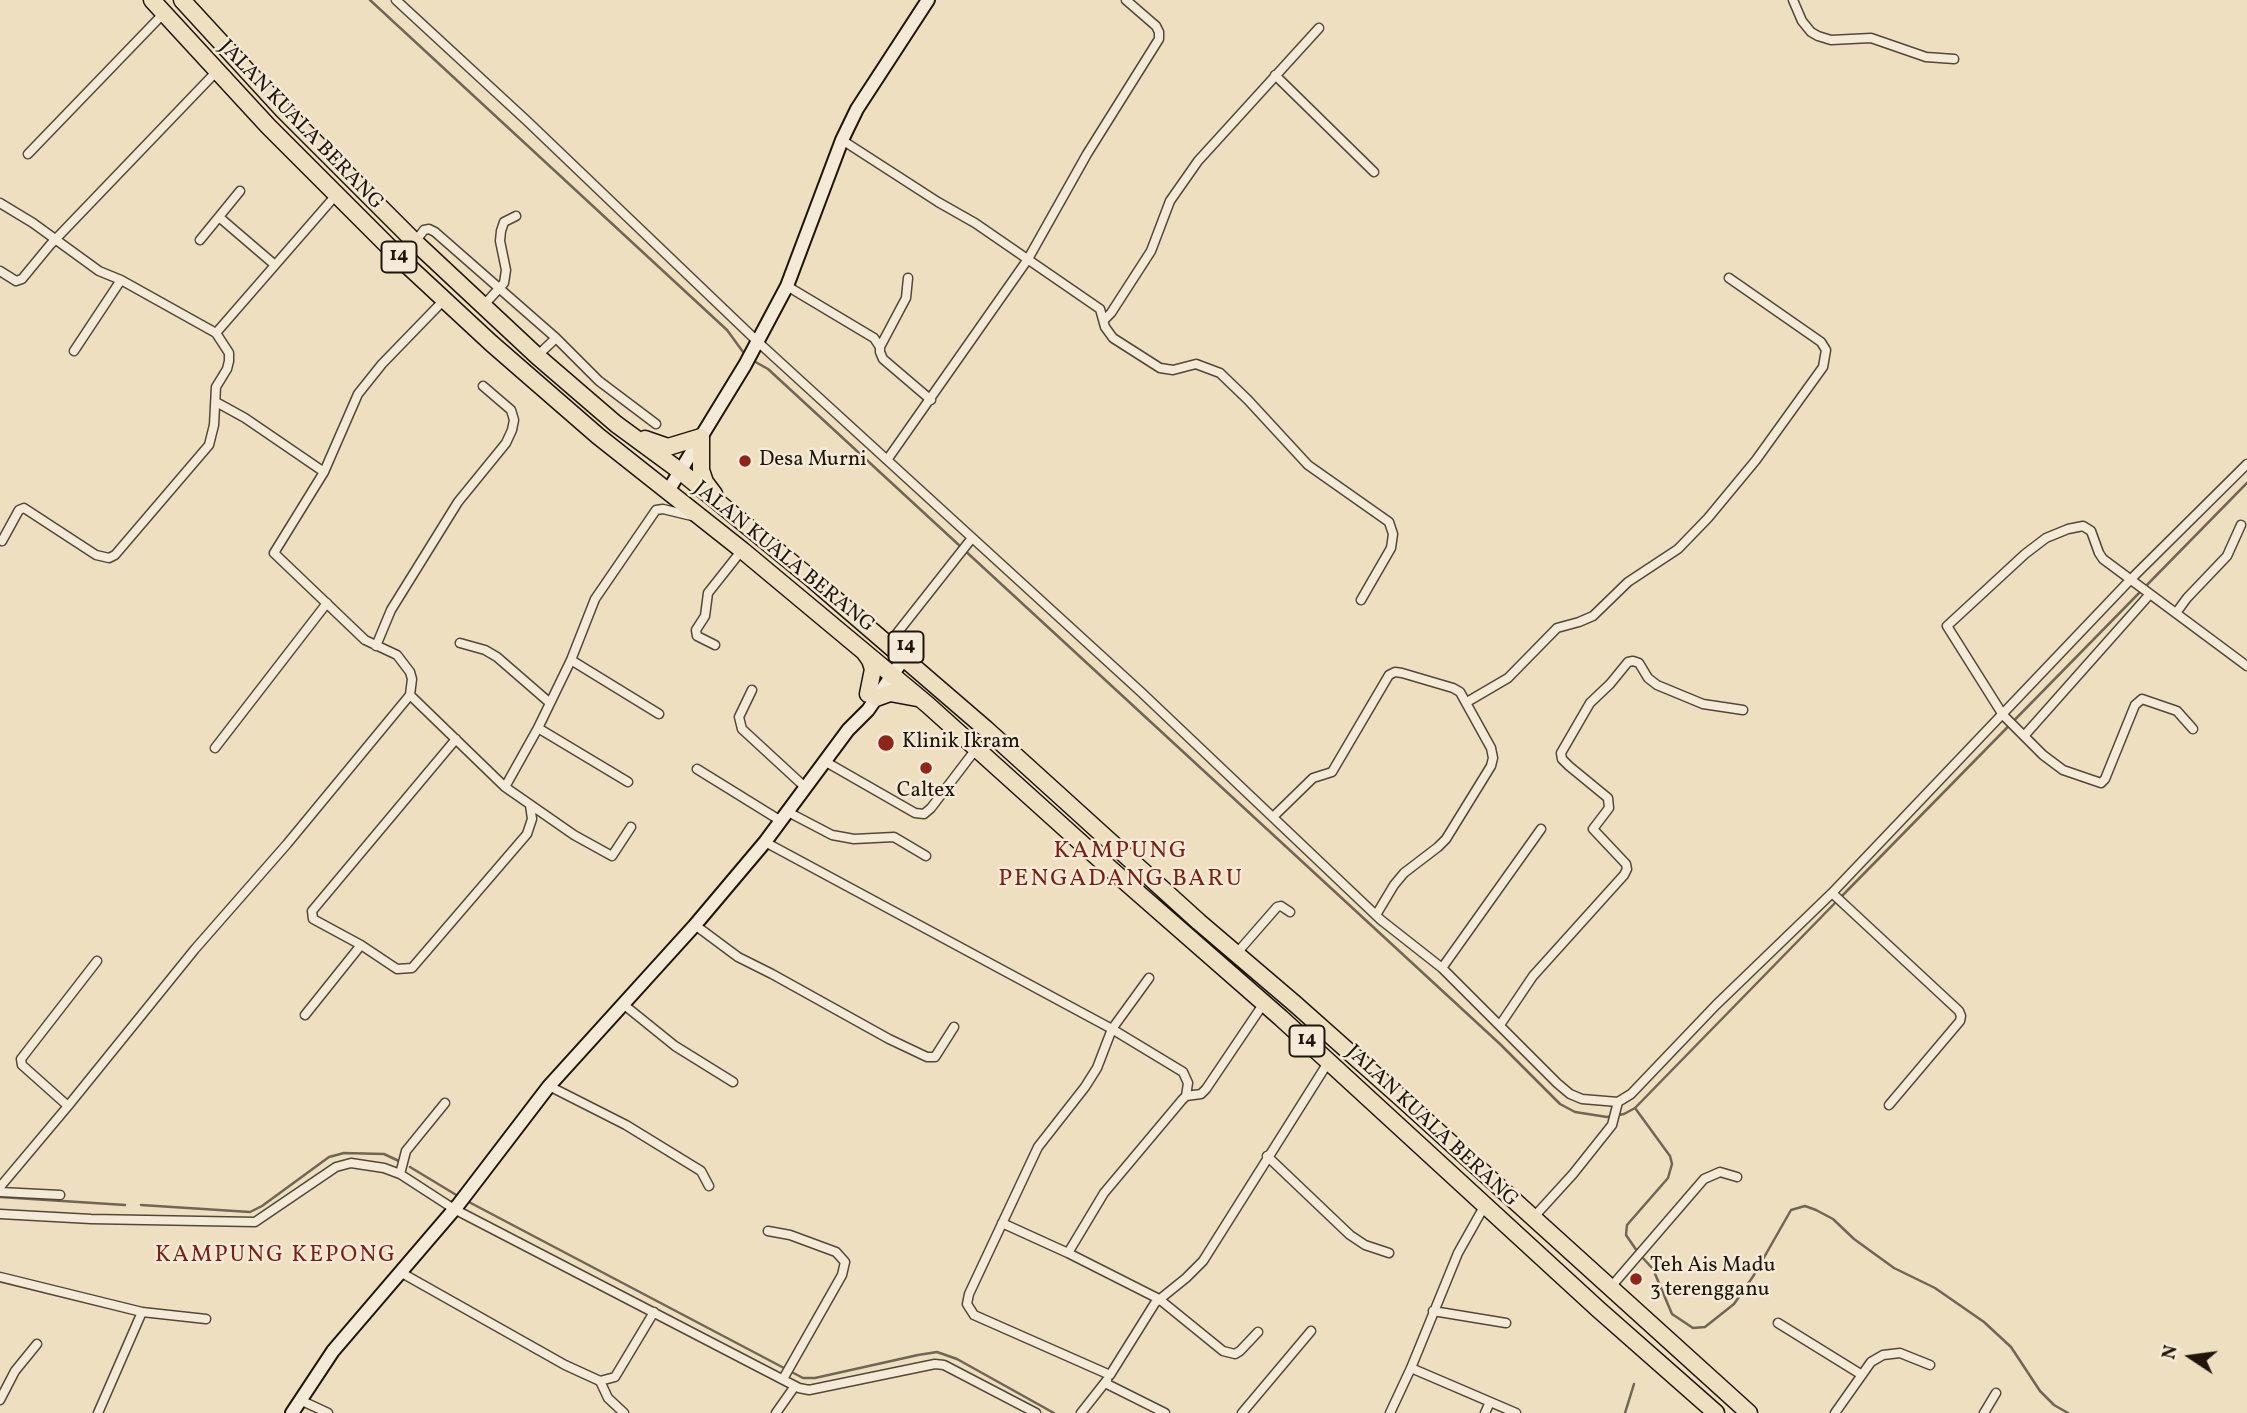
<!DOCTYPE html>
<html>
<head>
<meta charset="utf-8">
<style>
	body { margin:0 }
	#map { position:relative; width:2247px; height:1413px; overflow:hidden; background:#efdfc1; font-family:Vollkorn,serif }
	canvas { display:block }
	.north { position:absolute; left:2156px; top:1322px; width:70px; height:70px; -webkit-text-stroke:5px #f5ead7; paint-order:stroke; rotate:283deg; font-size:19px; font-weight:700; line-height:28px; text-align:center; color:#1f150a }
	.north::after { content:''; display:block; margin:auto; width:24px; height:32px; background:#1f150a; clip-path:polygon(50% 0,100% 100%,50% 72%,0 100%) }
</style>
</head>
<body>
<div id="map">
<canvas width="2247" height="1413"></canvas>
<div class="north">N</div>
</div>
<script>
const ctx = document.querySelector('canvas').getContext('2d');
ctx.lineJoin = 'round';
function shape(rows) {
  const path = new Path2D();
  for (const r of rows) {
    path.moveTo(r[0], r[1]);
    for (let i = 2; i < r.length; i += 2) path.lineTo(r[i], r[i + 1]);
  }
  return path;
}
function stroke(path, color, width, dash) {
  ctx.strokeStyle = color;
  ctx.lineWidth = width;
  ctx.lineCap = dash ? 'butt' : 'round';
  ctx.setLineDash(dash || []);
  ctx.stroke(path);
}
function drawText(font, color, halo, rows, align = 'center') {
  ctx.font = font + ' Vollkorn,serif';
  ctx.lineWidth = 5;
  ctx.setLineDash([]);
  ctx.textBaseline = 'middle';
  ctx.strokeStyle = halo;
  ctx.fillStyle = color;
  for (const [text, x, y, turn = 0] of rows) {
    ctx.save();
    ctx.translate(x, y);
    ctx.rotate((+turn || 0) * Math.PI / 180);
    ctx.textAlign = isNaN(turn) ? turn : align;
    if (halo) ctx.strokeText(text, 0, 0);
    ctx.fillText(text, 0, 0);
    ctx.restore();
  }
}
const stream = shape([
	[370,0,727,330,746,356],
	[752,360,768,369,1500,1044,1560,1104,1575,1112,1607,1117,1624,1114,1635,1108,1836,902],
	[1841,897,2247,483],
	[1635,1108,1670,1156,1672,1164,1668,1178,1627,1225,1626,1235,1637,1251],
	[410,1167,458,1196],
	[0,1197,125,1205],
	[467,1201,803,1378,815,1378,918,1355,937,1352,957,1359,1054,1413],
	[141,1205,250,1212,262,1206,329,1157,344,1153,384,1154,401,1162],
	[1641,1256,1653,1269,1672,1314,1693,1328,1705,1327,1734,1304,1754,1275,1791,1210,1805,1206,1816,1210,1833,1219,1854,1239,1894,1268,1935,1288,1984,1322,2011,1347,2040,1391,2054,1405,2068,1413],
	[1625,1413,1634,1384]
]);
const street = shape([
	[396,0,526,120,758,342,1141,692,1381,920,1442,968,1557,1083,1570,1094,1582,1099,1618,1102,1631,1094,1716,1005,1832,893,2131,579,2247,464],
	[1793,0,1802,21,1811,32,1818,36,1831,40,1871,38,1926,57,1954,59],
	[1275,75,1374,172],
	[842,140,938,202,975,223,1100,309,1105,327,1113,338,1160,368,1173,370,1196,364,1220,373,1248,400,1308,465,1389,522,1393,534,1391,548,1361,600],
	[28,154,164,13],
	[0,203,33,223,99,271,121,280,216,333,336,195],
	[219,217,275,265],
	[200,240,240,191],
	[415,242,424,230,429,229,435,232,556,338,599,381,656,424],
	[0,271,16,281,22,279,50,245,217,71],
	[908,278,906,298,880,347,880,352,883,359,931,400],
	[787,286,874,338,880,347],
	[483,306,504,283,506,270,500,241,501,231,504,222,516,216],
	[1105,319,1111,313,1151,251,1170,201,1198,161,1319,28],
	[74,351,121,280],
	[537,356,556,338],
	[216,402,245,418,324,472],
	[887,460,1028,259,1087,154,1159,39,1159,32,1156,26,1126,0],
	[2,541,19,510,24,508,96,555,109,558,115,555,209,445,214,425,216,387,227,369,229,361,229,353,216,333],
	[2176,613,2187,598,2227,556,2241,525],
	[894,637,972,538],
	[460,643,485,650,497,657,550,703],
	[715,645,697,636,696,630,705,616,708,593,742,550],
	[376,646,391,610,458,502,506,443,512,430,514,420,511,410,483,386],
	[571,660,659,714],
	[752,690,739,717,742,729,806,788],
	[410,695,505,787,574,835,612,856,631,827],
	[1467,702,1508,678,1557,628,1579,622,1593,616,1628,582,1678,549,1708,518,1756,460,1823,367,1826,350,1821,342,1729,278],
	[538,728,628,782],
	[2193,729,2177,711,2142,699,2135,705,2105,779,2101,783,2063,770,2043,755,2003,715,1947,626,2025,554,2046,538,2068,529,2083,526,2091,531,2099,553,2103,559,2247,666],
	[2024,736,2150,594],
	[456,739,312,911,313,919,361,945,397,969,412,968,527,834,532,819,530,805],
	[215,748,327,603],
	[826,762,915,813,924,814,931,808,976,749],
	[697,769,781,821],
	[505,787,538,728,571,660,595,599,656,510,663,509,692,516],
	[788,812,832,835,854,839,894,837,926,856],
	[1273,817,1313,778,1332,772,1389,675,1395,672,1402,673,1453,688,1460,692,1491,748,1493,758,1491,766,1446,839,1438,847,1404,873,1394,885,1376,915],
	[765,842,1112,1029,1097,1068,1085,1087,1038,1147,969,1294,967,1304,974,1315,1110,1375,1155,1303,1186,1278,1203,1261,1329,1061],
	[1832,893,1959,1011,1961,1016,1960,1021,1889,1105],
	[695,925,738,957,772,974,889,1039,927,1057,935,1057,954,1027],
	[1236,954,1277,907,1281,906,1290,912],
	[1442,968,1541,829],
	[1149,978,1112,1029,1183,1072,1188,1083,1186,1096],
	[623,1004,675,1046,733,1082],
	[305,1015,361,945],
	[1500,1025,1533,976,1624,875,1627,869,1626,864,1593,829,1609,808,1608,798,1569,766,1562,759,1561,753,1590,703,1610,684,1628,662,1633,661,1639,663,1648,678,1657,685,1703,704,1743,710],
	[549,1086,626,1125,701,1171,709,1186],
	[68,1106,195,949,287,844,410,695,412,679,410,672,397,655,365,640,274,553,324,472,358,394,382,364,444,300],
	[1267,1156,1350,1235,1365,1245,1389,1253],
	[400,1174,406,1151,445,1103],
	[0,1187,68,1106,22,1065,21,1059,97,961],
	[0,1192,60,1195],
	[0,1214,91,1219,255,1222,336,1167,351,1163,384,1168,400,1174,454,1209,799,1388,809,1390,935,1364,944,1365,1036,1413],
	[1532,1219,1573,1174,1612,1125,1618,1102],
	[1002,1223,1068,1253,1159,1299,1223,1351,1235,1354,1240,1351,1258,1332],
	[768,1231,790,1235,836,1252,845,1262,842,1275,783,1379],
	[1068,1253,1104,1193,1182,1100,1186,1096,1201,1094,1206,1089,1264,1003],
	[400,1272,565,1365,600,1381,615,1377,654,1312],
	[0,1277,142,1312,98,1413],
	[1610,1288,1704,1179,1720,1172,1737,1177],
	[1433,1311,1506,1323],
	[142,1312,206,1319],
	[1778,1323,1862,1375],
	[1411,1368,1516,1413],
	[600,1381,608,1398,624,1413],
	[1105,1383,1165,1413],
	[0,1400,15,1371,37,1344],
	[300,1400,328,1413],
	[776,1413,795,1386],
	[1081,1413,1107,1380],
	[1242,1413,1311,1331],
	[1390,1413,1411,1368,1458,1253,1485,1205],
	[1485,1413,1490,1402],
	[1835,1413,1871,1362,1883,1355,1900,1353,1930,1365],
	[1984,1413,1996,1393]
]);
const secondary = shape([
	[668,491,745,365,787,286,842,140,857,109,928,0],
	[292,1413,333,1351,458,1205,549,1086,695,925,765,842,848,730,868,710,904,658]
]);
const highway = shape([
	[152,0,268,126,408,266,491,343,598,436,742,550,928,705,1089,850,1281,1018,1598,1309,1716,1413],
	[182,0,283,110,415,242,537,356,616,424,680,471,813,580,986,729,1199,922,1294,1003,1401,1098,1749,1413],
	[645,439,668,447,701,437,701,470,705,482,714,494],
	[865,653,870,660,873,669,868,694],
	[876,698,890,693,917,698]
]);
const markers = [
	[745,461,7,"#8f2418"],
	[886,743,9,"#8f2418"],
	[926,768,7,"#8f2418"],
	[1636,1279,7,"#8f2418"]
];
const shields = [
	[399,257,35],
	[906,647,35],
	[1307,1041,35]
];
const shieldNames = [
	["14",399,257],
	["14",906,647],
	["14",1307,1041]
];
const streetNames = [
	["JALAN KUALA BERANG",300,126,46],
	["JALAN KUALA BERANG",783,558,39],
	["JALAN KUALA BERANG",1431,1127,43]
];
const poiNames = [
	["Desa Murni",759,461],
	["Klinik Ikram",902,743],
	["Caltex",926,792,"center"],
	["Teh Ais Madu",1650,1267],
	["3 terengganu",1650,1291]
];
const neighbourhoodNames = [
	["KAMPUNG KEPONG",276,1257]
];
const quarterNames = [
	["KAMPUNG",1121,853],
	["PENGADANG BARU",1121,881]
];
stroke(stream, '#716553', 2.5);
stroke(street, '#534838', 11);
stroke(secondary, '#1f150a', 16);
stroke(highway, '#1f150a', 19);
stroke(street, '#f5ead7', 8);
stroke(secondary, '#f5ead7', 12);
stroke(highway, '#efdfc1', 16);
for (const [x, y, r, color] of markers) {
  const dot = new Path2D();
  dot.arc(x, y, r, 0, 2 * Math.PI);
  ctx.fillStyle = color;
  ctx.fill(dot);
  stroke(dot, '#f5ead7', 2.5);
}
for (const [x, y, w] of shields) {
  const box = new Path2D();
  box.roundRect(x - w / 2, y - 15.5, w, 31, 5);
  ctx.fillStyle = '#f5ead7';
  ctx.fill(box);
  stroke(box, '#1f150a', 2);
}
drawText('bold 19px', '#1f150a', null, shieldNames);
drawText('21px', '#1f150a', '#f5ead7', streetNames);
drawText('21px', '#1f150a', '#f5ead7', poiNames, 'left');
ctx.letterSpacing = '2px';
drawText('23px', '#7a1f14', '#f5ead7', neighbourhoodNames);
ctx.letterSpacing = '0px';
ctx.letterSpacing = '2px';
drawText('24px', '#7a1f14', '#f5ead7', quarterNames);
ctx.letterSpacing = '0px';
</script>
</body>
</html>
